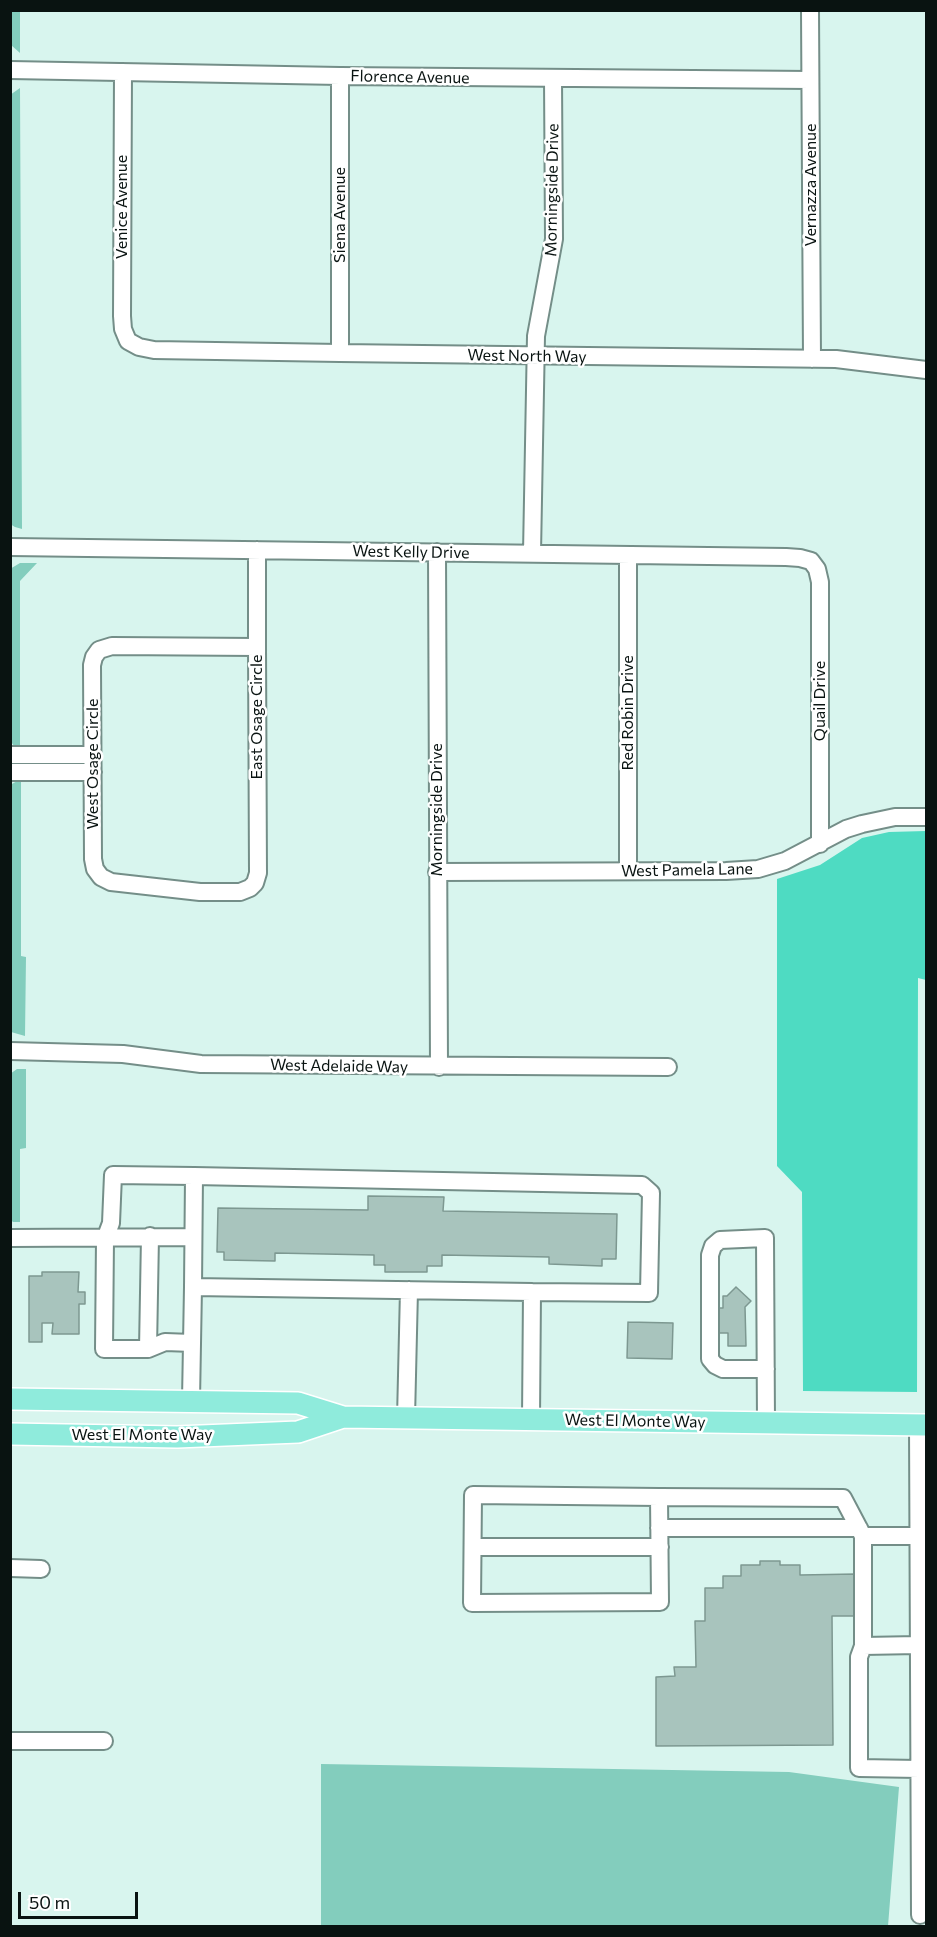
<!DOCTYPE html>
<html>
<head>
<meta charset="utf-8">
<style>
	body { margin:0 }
	#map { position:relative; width:937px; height:1937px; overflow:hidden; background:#d8f5ee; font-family:Commissioner,sans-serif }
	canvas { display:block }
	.frame { position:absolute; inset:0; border:12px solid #091311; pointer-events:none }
	.scale { position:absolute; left:18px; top:1892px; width:120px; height:27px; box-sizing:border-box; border:3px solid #091311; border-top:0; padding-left:8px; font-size:18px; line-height:21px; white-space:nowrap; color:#091311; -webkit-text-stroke:4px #fff; paint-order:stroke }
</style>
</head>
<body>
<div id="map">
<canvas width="937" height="1937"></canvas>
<div class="frame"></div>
<div class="scale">50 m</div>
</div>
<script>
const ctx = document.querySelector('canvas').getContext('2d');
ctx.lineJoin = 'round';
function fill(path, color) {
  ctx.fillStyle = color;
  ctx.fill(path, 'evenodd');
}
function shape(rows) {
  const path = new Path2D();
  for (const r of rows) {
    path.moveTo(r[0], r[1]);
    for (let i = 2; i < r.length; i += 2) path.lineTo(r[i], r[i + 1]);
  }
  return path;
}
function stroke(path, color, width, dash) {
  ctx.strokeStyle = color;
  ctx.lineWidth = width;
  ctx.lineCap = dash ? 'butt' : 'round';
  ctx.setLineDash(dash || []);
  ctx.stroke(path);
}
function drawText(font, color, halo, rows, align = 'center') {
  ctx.font = font + ' Commissioner,sans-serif';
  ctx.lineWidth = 5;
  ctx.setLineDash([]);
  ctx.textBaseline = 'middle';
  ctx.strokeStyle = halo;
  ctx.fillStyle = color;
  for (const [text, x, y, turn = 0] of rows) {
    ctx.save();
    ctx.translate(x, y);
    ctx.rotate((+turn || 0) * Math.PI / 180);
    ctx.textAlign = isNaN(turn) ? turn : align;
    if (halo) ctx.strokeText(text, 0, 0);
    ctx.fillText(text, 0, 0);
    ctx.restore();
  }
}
const green = shape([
	[10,11,20,11,20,53,11,45],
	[20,88,22,529,15,527,10,524,10,95],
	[20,563,37,563,20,581,20,749,15,747,11,742,10,569],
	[21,779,21,956,26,957,25,1036,11,1032,10,785],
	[17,1069,26,1069,26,1148,20,1149,20,1222,13,1222,10,1219,10,1074],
	[321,1764,789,1772,899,1787,888,1926,321,1926]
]);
const water = shape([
	[926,831,926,980,918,978,917,1392,803,1391,802,1192,777,1166,777,879,820,865,862,838,889,832]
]);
const building = shape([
	[368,1196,444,1197,443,1211,617,1214,616,1259,602,1259,602,1266,549,1264,549,1257,442,1255,442,1266,427,1266,427,1272,385,1272,385,1265,374,1265,374,1255,275,1253,275,1261,224,1260,224,1252,217,1252,218,1208,368,1210,368,1196],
	[42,1272,79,1272,78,1292,85,1292,85,1304,79,1304,79,1334,52,1334,53,1323,42,1323,42,1342,29,1342,29,1276,42,1276,42,1272],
	[736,1287,751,1301,745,1307,746,1346,728,1346,728,1333,707,1333,707,1308,723,1308,723,1296,727,1296,736,1287],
	[628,1322,673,1323,672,1359,627,1358,628,1322],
	[760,1561,780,1561,780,1565,800,1565,800,1575,856,1574,857,1616,832,1616,833,1745,656,1746,656,1677,675,1676,674,1667,696,1667,695,1621,705,1621,705,1588,723,1588,723,1576,741,1576,741,1565,760,1565,760,1561]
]);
const minor = shape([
	[810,10,812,359],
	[10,70,340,76,810,80],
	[123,72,122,316,123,329,128,341,139,347,154,350,340,353,836,359,926,370],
	[340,353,340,76],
	[10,547,786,557,800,558,811,561,817,569,820,582,820,844],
	[257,550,257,647,258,873,255,883,250,888,240,892,200,892,111,882,101,877,95,869,93,859,92,665,94,657,99,650,112,646,257,647],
	[437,552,439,1067],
	[532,553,536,336,554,239,553,78],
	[628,555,628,871],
	[10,755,93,755],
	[10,772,93,772],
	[437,872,726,871,758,869,785,861,846,829,862,824,895,817,926,817],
	[10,1051,123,1054,201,1064,668,1067],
	[10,1238,193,1237],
	[192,1343,165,1342,148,1349,104,1349,105,1239,111,1223,113,1175,194,1176],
	[148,1349,150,1236],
	[766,1369,723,1369,715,1365,710,1359,710,1255,713,1246,720,1240,765,1238,766,1423],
	[191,1400,193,1287],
	[406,1418,409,1290],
	[531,1419,532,1292,193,1287,194,1176,642,1185,651,1193,649,1293,532,1292],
	[918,1425,920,1915],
	[659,1497,660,1602,472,1603,473,1495,659,1497,843,1498,863,1536],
	[659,1528,859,1528],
	[918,1536,863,1536,863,1646,859,1657,859,1768,919,1769],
	[473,1547,660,1547],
	[10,1568,41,1569],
	[863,1646,918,1645],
	[10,1741,104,1741]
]);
const major = shape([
	[10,1399,298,1403,343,1417,926,1425],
	[10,1434,177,1437,298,1432,343,1417]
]);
const streetNames = [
	["Florence Avenue",410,77,1],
	["Vernazza Avenue",811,185,-90],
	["Morningside Drive",552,190,-89],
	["Venice Avenue",122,207,-90],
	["Siena Avenue",340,215,-90],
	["West North Way",527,356,1],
	["West Kelly Drive",411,552,1],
	["Quail Drive",820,701,-90],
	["Red Robin Drive",628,713,-90],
	["East Osage Circle",257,717,-90],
	["West Osage Circle",93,764,-90],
	["Morningside Drive",437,810,-90],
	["West Pamela Lane",687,870,-1],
	["West Adelaide Way",339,1066,1],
	["West El Monte Way",635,1421,1],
	["West El Monte Way",142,1435]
];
fill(green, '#83cdbd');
fill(water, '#4edbc2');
fill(building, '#a8c4bd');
stroke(building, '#7d9891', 1.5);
stroke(minor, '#748e88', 20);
stroke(major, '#fff', 24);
stroke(minor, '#fff', 16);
stroke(major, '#8febdc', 21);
drawText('16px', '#091311', '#fff', streetNames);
</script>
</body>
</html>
